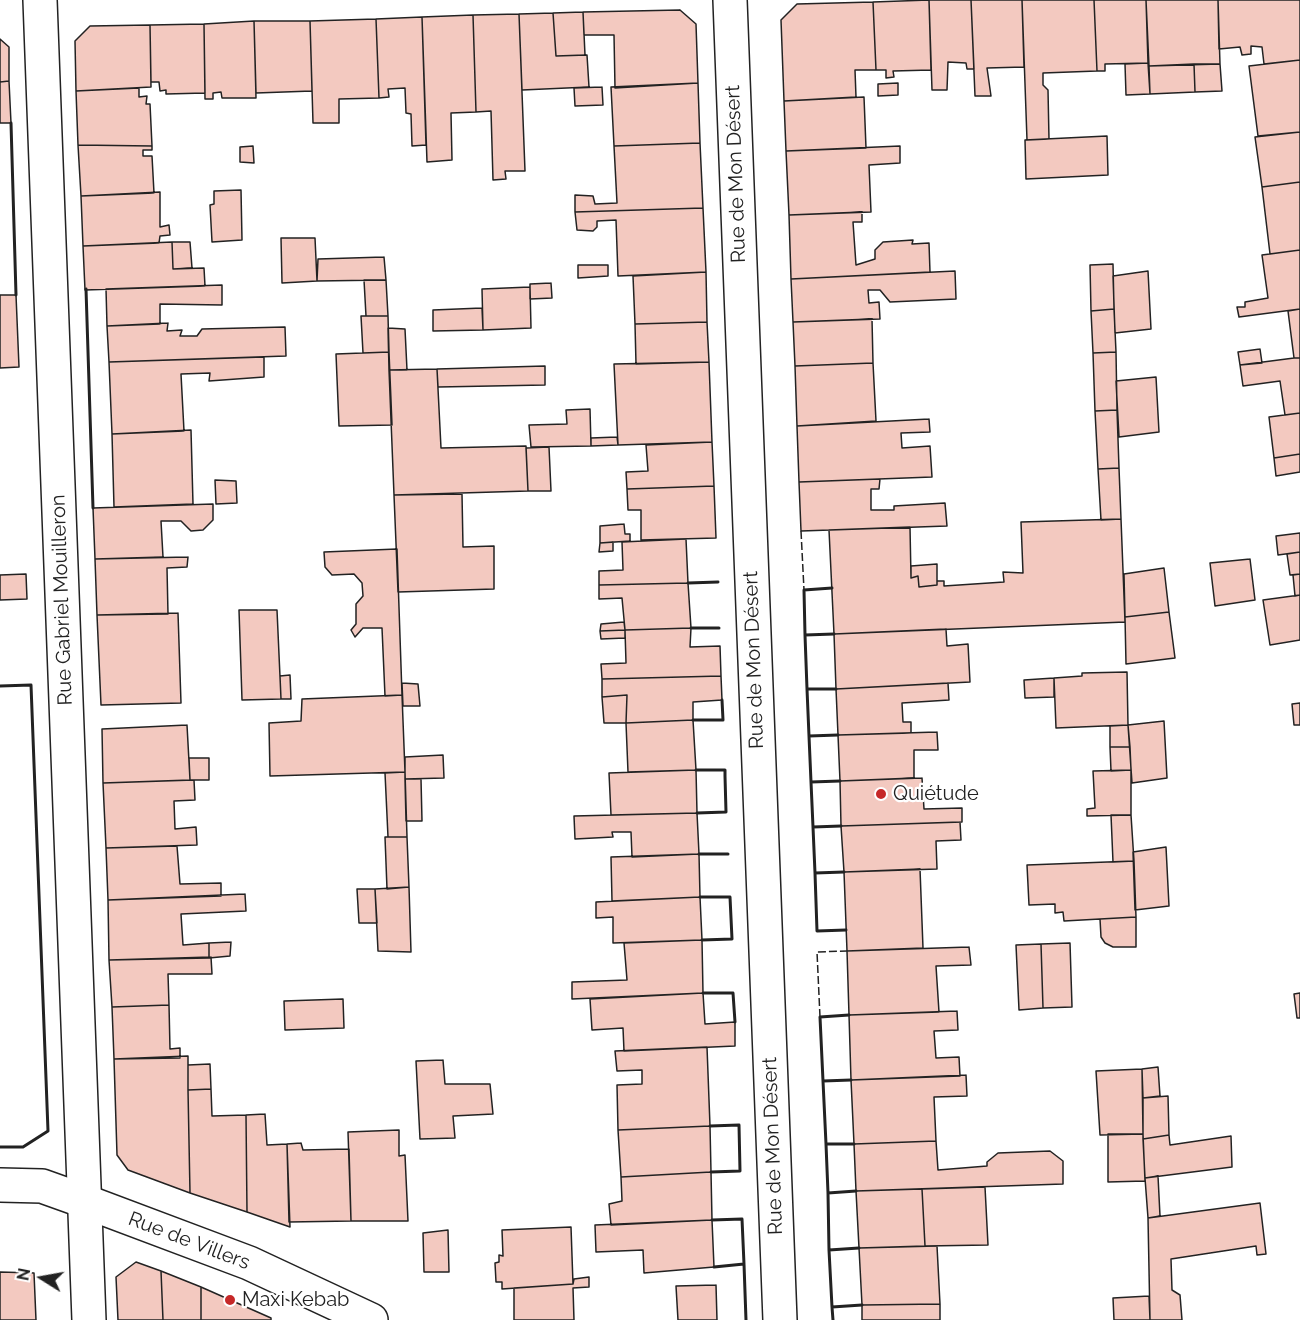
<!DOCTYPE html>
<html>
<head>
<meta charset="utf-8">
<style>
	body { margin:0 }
	#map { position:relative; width:1300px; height:1320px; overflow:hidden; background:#fff; font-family:Raleway,sans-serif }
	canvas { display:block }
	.north { position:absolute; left:12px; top:1248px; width:60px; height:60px; -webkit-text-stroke:4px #fff; paint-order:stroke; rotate:281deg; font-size:16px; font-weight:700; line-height:24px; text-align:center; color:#222 }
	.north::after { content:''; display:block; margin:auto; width:21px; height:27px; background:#222; clip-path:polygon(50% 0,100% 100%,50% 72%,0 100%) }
</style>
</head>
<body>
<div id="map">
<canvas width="1300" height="1320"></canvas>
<div class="north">N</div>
</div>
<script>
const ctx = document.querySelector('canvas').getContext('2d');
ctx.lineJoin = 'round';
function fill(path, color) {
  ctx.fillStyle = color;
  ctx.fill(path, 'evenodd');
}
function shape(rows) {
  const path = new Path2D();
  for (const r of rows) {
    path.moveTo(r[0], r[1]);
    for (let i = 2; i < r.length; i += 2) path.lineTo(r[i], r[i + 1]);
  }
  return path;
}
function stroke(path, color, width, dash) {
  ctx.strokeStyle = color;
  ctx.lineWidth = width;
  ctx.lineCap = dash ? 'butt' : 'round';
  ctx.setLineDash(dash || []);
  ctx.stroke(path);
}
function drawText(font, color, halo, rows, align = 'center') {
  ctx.font = font + ' Raleway,sans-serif';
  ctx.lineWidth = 4.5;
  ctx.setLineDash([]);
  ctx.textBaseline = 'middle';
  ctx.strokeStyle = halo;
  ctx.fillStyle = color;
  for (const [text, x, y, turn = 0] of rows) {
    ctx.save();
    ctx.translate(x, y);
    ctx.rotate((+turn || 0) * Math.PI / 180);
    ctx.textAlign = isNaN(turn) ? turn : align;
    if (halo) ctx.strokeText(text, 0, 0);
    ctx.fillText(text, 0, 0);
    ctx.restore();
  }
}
const building = shape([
	[929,0,971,0,974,69,967,69,966,63,948,62,947,90,932,90,929,0],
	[929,0,931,70,893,71,894,77,886,78,886,70,876,70,873,2,929,0],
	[971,0,1022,0,1024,67,987,68,991,96,975,96,971,0],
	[1022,0,1094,0,1097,71,1043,73,1043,85,1048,90,1049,139,1027,140,1022,0],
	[1094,0,1146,0,1148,63,1105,64,1105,71,1097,71,1094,0],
	[1146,0,1218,0,1220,64,1149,66,1146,0],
	[1218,0,1300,0,1300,60,1264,64,1262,47,1251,46,1251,54,1242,55,1240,47,1219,49,1218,0],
	[873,2,876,70,855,70,856,97,784,101,781,20,797,4,873,2],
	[680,10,696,24,698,83,615,88,614,35,584,35,583,12,680,10],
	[583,12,585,55,556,56,553,13,583,12],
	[553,13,556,56,587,55,589,87,522,90,519,14,553,13],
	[519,14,525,171,505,171,506,179,493,180,491,111,476,112,473,15,519,14],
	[473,15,476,112,451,113,452,160,427,162,422,17,473,15],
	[422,17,426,145,412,146,411,114,406,113,405,88,388,89,389,97,379,98,376,19,422,17],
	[376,19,379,98,339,99,339,123,313,123,310,21,376,19],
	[254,21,256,98,222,98,221,92,213,93,213,99,205,99,204,24,254,21],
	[254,21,310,21,312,91,256,93,254,21],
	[204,24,205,93,166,94,166,90,160,91,159,82,151,82,150,25,204,24],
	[150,25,151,87,76,91,75,41,90,26,150,25],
	[0,39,9,47,9,81,0,82,0,39],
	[1300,60,1300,132,1258,136,1249,66,1300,60],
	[1148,63,1150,94,1126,95,1125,64,1148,63],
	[1194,64,1220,64,1222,91,1195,92,1194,64],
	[1194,64,1195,92,1150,94,1149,66,1194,64],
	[9,81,11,123,0,123,0,82,9,81],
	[698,83,700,143,614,146,611,87,698,83],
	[898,83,898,95,878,96,878,84,898,83],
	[602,87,603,105,575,106,574,88,602,87],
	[139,88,139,97,147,96,146,104,150,104,152,146,78,145,76,91,139,88],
	[864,97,866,148,786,151,784,101,864,97],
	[1300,132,1300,182,1262,187,1255,137,1300,132],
	[1107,136,1108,175,1026,179,1025,140,1107,136],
	[700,143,703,208,575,212,575,195,593,196,595,204,617,203,614,146,700,143],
	[78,145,152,146,152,150,143,150,143,156,152,156,154,193,81,196,78,145],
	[253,146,254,163,240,162,240,147,253,146],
	[900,146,900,163,869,165,871,212,789,215,786,151,900,146],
	[1300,182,1300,250,1270,254,1262,187,1300,182],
	[241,190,242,240,212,242,210,205,214,204,214,191,241,190],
	[160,192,160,227,169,225,170,235,160,236,159,243,83,246,81,196,160,192],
	[703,208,706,272,618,276,616,220,597,221,597,227,593,231,577,230,575,212,703,208],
	[862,212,862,222,853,222,856,265,875,259,875,250,883,242,913,240,912,244,929,243,930,272,791,279,789,215,862,212],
	[281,238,315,238,317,281,282,283,281,238],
	[172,242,190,242,192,268,173,269,172,242],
	[172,242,173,269,204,268,205,286,85,290,83,246,172,242],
	[1300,250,1300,309,1239,317,1237,307,1245,307,1245,302,1268,298,1262,255,1300,250],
	[384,257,386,280,317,281,318,259,384,257],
	[1113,264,1114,309,1091,311,1090,265,1113,264],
	[578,265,608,265,608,276,578,278,578,265],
	[955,271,956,299,890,302,880,290,868,290,869,303,879,302,880,319,793,322,791,279,955,271],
	[1148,271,1151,329,1115,333,1113,276,1148,271],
	[706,272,707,322,635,324,633,276,706,272],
	[364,280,386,280,388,316,366,316,364,280],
	[551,283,552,298,530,299,530,284,551,283],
	[222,285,222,305,160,304,160,324,107,326,106,289,222,285],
	[530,287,531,328,483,330,482,289,530,287],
	[0,295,16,295,19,367,0,368,0,295],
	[482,308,483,330,433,331,433,310,482,308],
	[1114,309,1116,352,1093,353,1091,311,1114,309],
	[1300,309,1300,358,1294,358,1288,311,1300,309],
	[361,316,388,316,389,352,363,353,361,316],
	[872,319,873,363,795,366,793,322,872,319],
	[707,322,709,362,636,364,635,324,707,322],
	[168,323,167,331,182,330,180,336,197,336,202,329,285,327,286,356,109,362,107,326,168,323],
	[388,328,405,329,407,370,389,370,388,328],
	[1260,349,1262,363,1240,365,1238,352,1260,349],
	[389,352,392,425,339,426,336,354,389,352],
	[1116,352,1117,410,1095,411,1093,353,1116,352],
	[264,357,264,377,209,381,210,373,181,374,184,431,112,434,109,362,264,357],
	[1294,358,1300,358,1300,413,1285,415,1280,381,1243,386,1240,365,1294,358],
	[709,362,712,442,618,445,614,364,709,362],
	[873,363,876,421,797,426,795,366,873,363],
	[545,366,545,385,438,387,437,369,545,366],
	[437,369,441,448,526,446,528,491,394,495,389,370,437,369],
	[1156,377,1159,432,1119,437,1116,381,1156,377],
	[590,409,591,446,531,447,529,425,567,424,566,410,590,409],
	[1117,410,1119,468,1098,469,1095,411,1117,410],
	[1300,413,1300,454,1274,458,1269,417,1300,413],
	[929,419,930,432,901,433,902,448,930,446,932,477,799,482,797,426,929,419],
	[191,430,193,504,114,507,112,434,191,430],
	[617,437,618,445,591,446,591,438,617,437],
	[712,442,714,486,627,489,626,472,648,471,646,445,712,442],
	[549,447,551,491,528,491,526,448,549,447],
	[1300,454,1300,472,1276,476,1274,458,1300,454],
	[1119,468,1121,519,1101,520,1098,469,1119,468],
	[880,479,879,489,871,489,871,510,894,510,894,506,945,503,947,526,801,531,799,482,880,479],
	[215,480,236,481,237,503,216,504,215,480],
	[714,486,716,538,641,540,641,510,628,510,627,489,714,486],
	[462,494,463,547,494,546,494,589,398,592,394,495,462,494],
	[213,504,213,520,203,530,191,531,181,521,161,521,163,557,95,559,93,508,213,504],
	[1121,519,1125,622,834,634,829,530,910,527,911,578,918,576,919,587,937,585,937,581,944,581,944,586,1004,582,1003,572,1023,573,1021,522,1121,519],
	[624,524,625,534,630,534,630,541,600,543,600,526,624,524],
	[1300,533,1300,552,1278,555,1276,536,1300,533],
	[686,539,688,583,599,585,599,571,623,570,622,542,686,539],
	[613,542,613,551,599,552,600,543,613,542],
	[397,549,402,695,385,696,382,628,363,628,355,637,351,630,356,624,356,604,363,596,362,583,354,574,332,575,325,567,324,552,397,549],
	[1300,552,1300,574,1290,575,1287,554,1300,552],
	[188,557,187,567,167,568,168,614,97,615,95,559,188,557],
	[1250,559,1255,600,1215,606,1210,563,1250,559],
	[937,564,937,585,919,587,918,576,911,578,911,566,937,564],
	[1164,568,1169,612,1125,617,1124,574,1164,568],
	[26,574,27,599,0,600,0,575,26,574],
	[1300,574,1300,595,1295,596,1293,575,1300,574],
	[688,583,691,628,625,630,622,598,599,599,599,585,688,583],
	[1300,595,1300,640,1270,645,1263,600,1300,595],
	[239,610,277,610,281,699,242,700,239,610],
	[1169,612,1175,658,1126,664,1125,617,1169,612],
	[178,613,181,703,101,705,97,615,178,613],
	[624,622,625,630,600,631,601,624,624,622],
	[691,628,690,647,720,646,721,676,602,679,601,664,626,663,625,630,691,628],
	[946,629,947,646,968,644,970,682,836,689,834,634,946,629],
	[625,630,625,638,601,639,600,631,625,630],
	[1127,672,1128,725,1056,728,1054,678,1082,676,1082,673,1127,672],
	[290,675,291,699,281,699,280,676,290,675],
	[721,676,722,700,693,702,693,720,626,723,627,695,602,697,602,679,721,676],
	[1054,678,1054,697,1025,698,1024,680,1054,678],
	[402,683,418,684,420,706,403,706,402,683],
	[948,683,949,700,902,703,903,722,911,722,911,733,838,735,836,689,948,683],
	[402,695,405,772,270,776,269,723,301,721,302,699,402,695],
	[627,695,626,723,604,723,602,697,627,695],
	[1300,703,1300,725,1294,725,1292,704,1300,703],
	[693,720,696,770,628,772,626,723,693,720],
	[1164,721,1167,778,1132,783,1128,725,1164,721],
	[187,725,190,780,103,783,102,729,187,725],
	[1128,725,1130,747,1110,747,1110,726,1128,725],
	[937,732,938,750,914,750,914,778,840,781,838,735,937,732],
	[1110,747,1130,747,1131,770,1111,771,1110,747],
	[443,755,444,778,405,779,405,757,443,755],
	[189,758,209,758,209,780,190,780,189,758],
	[696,770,697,813,611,815,609,773,696,770],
	[1131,770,1131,815,1087,816,1087,809,1095,808,1093,771,1131,770],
	[405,772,407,837,388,837,385,773,405,772],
	[922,778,924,809,962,808,962,822,841,826,840,781,922,778],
	[405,779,421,779,422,821,406,821,405,779],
	[194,780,195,800,174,801,175,829,196,827,197,845,106,848,103,783,194,780],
	[697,813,699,854,632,857,631,832,612,832,613,837,575,839,574,816,697,813],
	[1111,815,1131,815,1134,861,1113,862,1111,815],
	[960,822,961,840,936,841,937,869,844,872,841,826,960,822],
	[385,837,407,837,409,887,387,889,385,837],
	[177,846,180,884,221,883,221,896,108,900,106,848,177,846],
	[1166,847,1169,906,1135,910,1133,852,1166,847],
	[699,854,700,897,612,901,611,857,699,854],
	[1134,861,1136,917,1064,921,1063,912,1055,913,1055,904,1029,905,1027,865,1134,861],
	[920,869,923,948,847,951,844,872,920,869],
	[409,887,411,952,378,951,375,889,409,887],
	[357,889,375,889,377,923,359,923,357,889],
	[245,894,246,911,181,914,183,945,209,943,209,958,109,960,108,900,245,894],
	[700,897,702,940,613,943,613,917,596,918,596,902,700,897],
	[1136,917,1136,947,1113,947,1105,943,1101,937,1100,919,1136,917],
	[702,940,703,993,572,999,572,982,627,980,624,943,702,940],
	[231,942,230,956,209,958,209,943,231,942],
	[1070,943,1072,1007,1043,1008,1041,944,1070,943],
	[1041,944,1043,1008,1019,1010,1016,945,1041,944],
	[969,947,971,965,936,966,939,1012,849,1015,847,951,969,947],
	[211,957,212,974,168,974,169,1005,112,1007,109,960,211,957],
	[703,993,705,1024,735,1022,735,1046,624,1051,623,1028,592,1030,590,999,703,993],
	[1300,993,1300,1018,1297,1018,1294,994,1300,993],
	[343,999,344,1028,285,1030,284,1001,343,999],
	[169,1005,170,1049,180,1048,180,1058,114,1059,112,1007,169,1005],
	[957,1011,958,1030,934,1031,936,1058,959,1057,960,1076,851,1080,849,1015,957,1011],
	[707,1047,710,1126,618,1130,617,1085,642,1084,642,1070,617,1071,615,1051,707,1047],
	[188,1056,188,1090,190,1193,128,1170,117,1155,114,1059,188,1056],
	[443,1060,445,1084,490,1084,493,1114,453,1116,455,1138,420,1139,416,1061,443,1060],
	[210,1064,211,1089,188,1090,188,1065,210,1064],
	[1158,1067,1160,1096,1143,1098,1142,1069,1158,1067],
	[1142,1069,1143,1134,1100,1135,1096,1071,1142,1069],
	[966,1075,967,1096,934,1097,936,1141,854,1144,851,1080,966,1075],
	[211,1089,212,1116,246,1115,247,1212,190,1193,188,1090,211,1089],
	[1168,1096,1169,1135,1143,1139,1143,1098,1168,1096],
	[265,1114,267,1145,287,1144,290,1227,247,1212,246,1115,265,1114],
	[710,1126,711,1172,621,1177,618,1130,710,1126],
	[399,1130,399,1156,405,1155,408,1221,351,1221,348,1132,399,1130],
	[1108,1134,1143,1134,1145,1181,1108,1182,1108,1134],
	[1169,1135,1170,1145,1231,1136,1232,1167,1145,1178,1143,1139,1169,1135],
	[936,1141,938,1170,987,1166,987,1162,998,1153,1050,1151,1063,1161,1063,1184,856,1191,854,1144,936,1141],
	[301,1143,303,1150,349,1149,351,1221,289,1222,287,1144,301,1143],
	[711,1172,712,1220,611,1225,609,1204,622,1201,621,1177,711,1172],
	[1158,1176,1160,1216,1148,1218,1145,1178,1158,1176],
	[985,1187,988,1245,925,1246,922,1189,985,1187],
	[922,1189,925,1246,859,1248,856,1191,922,1189],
	[1260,1203,1266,1254,1257,1255,1256,1246,1171,1259,1172,1290,1180,1295,1182,1320,1150,1320,1148,1218,1260,1203],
	[712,1220,714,1267,644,1273,643,1250,596,1252,595,1225,712,1220],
	[571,1227,573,1284,502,1289,502,1282,496,1282,495,1263,499,1262,499,1255,503,1256,502,1230,571,1227],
	[448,1230,449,1272,424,1272,423,1233,448,1230],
	[937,1246,940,1304,862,1305,859,1248,937,1246],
	[136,1262,161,1271,163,1320,118,1320,116,1277,136,1262],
	[161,1271,201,1287,201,1320,163,1320,161,1271],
	[0,1272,34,1273,36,1320,0,1320,0,1272],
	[589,1277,589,1287,573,1288,574,1320,514,1320,514,1288,573,1284,574,1279,589,1277],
	[716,1285,717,1320,678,1320,676,1286,716,1285],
	[201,1287,271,1318,271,1320,201,1320,201,1287],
	[1149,1296,1150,1320,1114,1320,1113,1298,1149,1296],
	[940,1304,940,1320,862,1320,862,1305,940,1304]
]);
const minor = shape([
	[40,0,89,1320]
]);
const major = shape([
	[730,0,780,1320],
	[0,1185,42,1186,84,1201,249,1263,371,1320]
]);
const fence = shape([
	[801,531,804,590],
	[820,1017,817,952,847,951]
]);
const wall = shape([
	[11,123,16,295],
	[86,289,93,508],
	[688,583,718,582],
	[832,588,804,590,805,635,834,634],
	[691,628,719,628],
	[805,635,807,689,836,689],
	[0,686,31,685,48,1131,23,1147,0,1147],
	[807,689,809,736,838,735],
	[693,720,723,720,722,700],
	[809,736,811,782,840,781],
	[696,770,725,770,725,776,726,812,697,813],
	[811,782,813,827,841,826],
	[813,827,815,873,844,872],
	[699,854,728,854],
	[815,873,817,931,846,930],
	[700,897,730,897,732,939,702,940],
	[703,993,733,993,735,1022],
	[849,1015,820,1017,823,1081,851,1080],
	[823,1081,826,1144,854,1144],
	[710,1126,739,1125,740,1171,711,1172],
	[826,1144,828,1193,856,1191],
	[828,1193,829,1250,859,1248],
	[712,1220,742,1219,744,1264,714,1267],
	[829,1250,832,1307,862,1305],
	[744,1264,746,1320],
	[832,1307,833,1320]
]);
const markers = [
	[881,794,6,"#c62828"],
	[230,1300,6,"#c62828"]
];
const streetNames = [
	["Rue de Mon Désert",736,174,-92],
	["Rue Gabriel Mouilleron",62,600,-92],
	["Rue de Mon Désert",754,660,-92],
	["Rue de Mon Désert",773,1146,-92],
	["Rue de Villers",189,1241,21]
];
const poiNames = [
	["Quiétude",893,794],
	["Maxi Kebab",242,1300]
];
fill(building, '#f3c9c0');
stroke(building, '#222', 1.5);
stroke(minor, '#222', 36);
stroke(major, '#222', 36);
stroke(minor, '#fff', 33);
stroke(major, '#fff', 33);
stroke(fence, '#222', 1.5, [8, 3]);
stroke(wall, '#222', 3);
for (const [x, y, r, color] of markers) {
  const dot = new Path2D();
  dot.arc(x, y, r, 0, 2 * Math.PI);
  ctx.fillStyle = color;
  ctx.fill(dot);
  stroke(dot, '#fff', 2);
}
drawText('20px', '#222', '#fff', streetNames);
drawText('20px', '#222', '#fff', poiNames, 'left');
</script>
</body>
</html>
